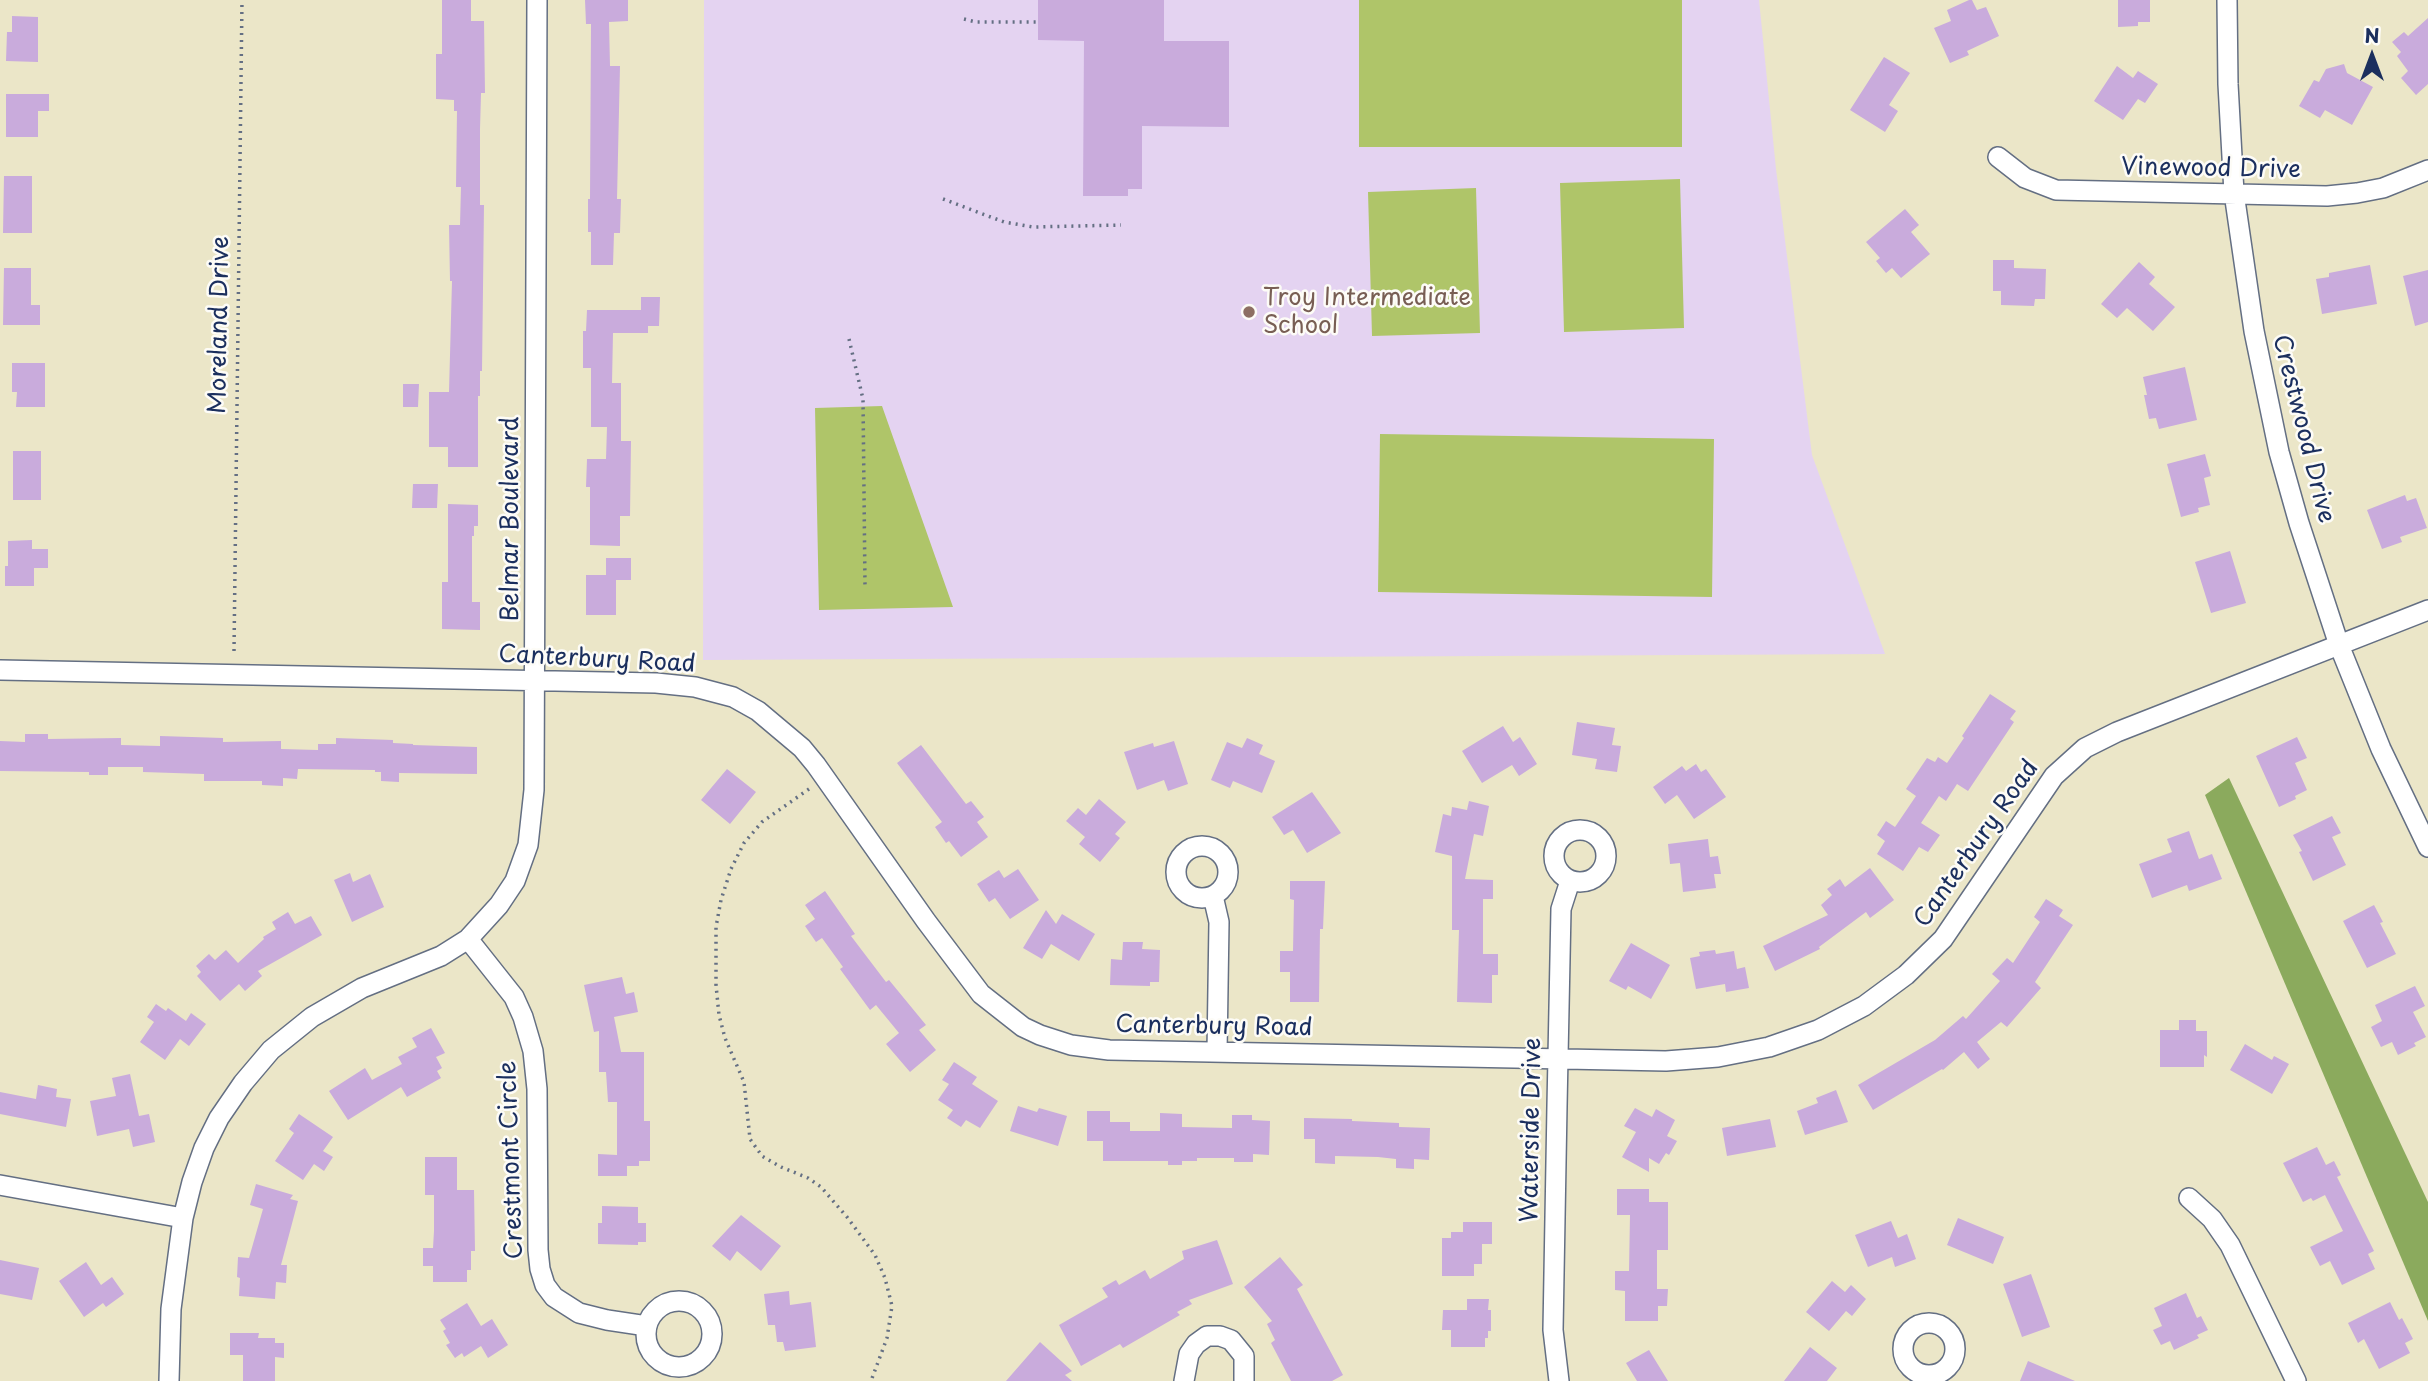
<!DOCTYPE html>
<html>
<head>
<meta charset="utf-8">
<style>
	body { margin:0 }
	#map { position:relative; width:2428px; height:1381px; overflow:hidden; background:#ebe6c8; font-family:"Playpen Sans",sans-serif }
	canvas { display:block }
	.north { position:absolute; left:2337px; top:21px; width:70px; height:70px; -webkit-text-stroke:5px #fdfcf7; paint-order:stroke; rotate:0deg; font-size:19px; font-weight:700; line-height:28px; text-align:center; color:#1b2f5e }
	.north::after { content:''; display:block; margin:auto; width:24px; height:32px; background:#1b2f5e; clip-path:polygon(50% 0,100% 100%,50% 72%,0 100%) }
</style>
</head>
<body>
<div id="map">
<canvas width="2428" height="1381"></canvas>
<div class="north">N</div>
</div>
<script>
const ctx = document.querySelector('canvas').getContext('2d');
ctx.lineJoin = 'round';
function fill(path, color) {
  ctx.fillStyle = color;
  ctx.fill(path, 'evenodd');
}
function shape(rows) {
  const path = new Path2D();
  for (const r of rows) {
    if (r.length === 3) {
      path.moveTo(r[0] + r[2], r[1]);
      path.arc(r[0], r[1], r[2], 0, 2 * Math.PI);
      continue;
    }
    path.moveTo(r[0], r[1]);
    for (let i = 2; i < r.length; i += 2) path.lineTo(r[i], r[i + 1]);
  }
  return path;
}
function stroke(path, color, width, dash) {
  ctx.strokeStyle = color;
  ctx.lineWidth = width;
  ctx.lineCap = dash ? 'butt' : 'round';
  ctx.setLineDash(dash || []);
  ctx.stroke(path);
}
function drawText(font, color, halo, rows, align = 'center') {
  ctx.font = font + ' "Playpen Sans",sans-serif';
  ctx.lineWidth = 5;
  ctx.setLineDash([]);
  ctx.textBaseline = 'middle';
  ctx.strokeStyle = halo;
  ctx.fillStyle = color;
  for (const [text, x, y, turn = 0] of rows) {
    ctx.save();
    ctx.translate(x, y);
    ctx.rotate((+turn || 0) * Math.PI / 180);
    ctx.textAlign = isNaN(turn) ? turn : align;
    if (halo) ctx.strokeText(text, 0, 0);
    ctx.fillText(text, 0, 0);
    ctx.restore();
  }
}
const built = shape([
	[704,0,1759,0,1776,169,1812,455,1885,654,703,660]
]);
const green = shape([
	[1359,0,1682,0,1682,147,1359,147],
	[1680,179,1684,328,1564,332,1560,183],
	[1476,188,1480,333,1372,336,1368,192],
	[882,406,953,607,819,610,815,408],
	[1380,434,1714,439,1712,597,1378,592]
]);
const forest = shape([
	[2229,778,2428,1202,2428,1321,2205,795]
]);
const building = shape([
	[442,0,471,0,471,21,484,21,485,93,481,93,480,129,480,205,484,205,482,371,480,371,480,396,478,396,478,467,448,467,448,447,429,447,429,392,449,392,452,281,450,281,449,225,460,225,461,187,456,187,457,111,454,111,454,100,436,99,436,54,442,54],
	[585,0,628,0,628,21,609,22,610,66,620,66,617,199,621,199,620,233,614,233,613,265,591,265,591,232,588,232,588,199,590,199,591,24,586,24],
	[1038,0,1164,0,1164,41,1229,41,1229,127,1142,126,1142,189,1128,189,1128,196,1083,196,1084,41,1038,40],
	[1969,0,1972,0,1977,10,1986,7,1999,36,1967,51,1969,55,1950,63,1934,28,1951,21,1947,10],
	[2118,0,2150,0,2150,22,2138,22,2138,26,2118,27],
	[12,16,38,17,38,62,6,61,7,32,12,32],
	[2428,18,2428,84,2416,95,2401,78,2408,71,2397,56,2401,52,2392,42,2404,32,2408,36],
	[1884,57,1910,73,1889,105,1898,111,1885,132,1850,110],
	[2344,64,2347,73,2373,87,2352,125,2325,110,2320,118,2299,106,2314,80,2319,82,2326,69],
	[2117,66,2133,78,2138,71,2158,84,2145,103,2138,99,2123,120,2094,101],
	[6,94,49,94,49,111,38,111,38,137,6,137],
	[4,176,32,176,32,233,3,233],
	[1905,209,1919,225,1911,232,1930,254,1901,278,1892,268,1886,273,1876,261,1880,258,1866,242],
	[1993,260,2014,260,2014,268,2046,269,2045,299,2035,299,2034,306,2001,305,2001,291,1993,291],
	[2139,262,2155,277,2149,284,2175,307,2153,331,2127,308,2117,318,2101,304],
	[2370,265,2377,304,2322,314,2316,279,2329,277,2329,273],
	[4,268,31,268,31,305,40,305,40,325,3,325],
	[2428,270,2428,322,2415,326,2403,276],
	[641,297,660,297,659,326,648,326,648,333,613,333,612,383,621,383,621,441,631,441,630,516,620,516,620,546,590,545,590,487,586,487,587,459,606,459,607,427,591,427,591,368,583,368,583,331,586,331,587,310,641,310],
	[12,363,45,363,45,407,16,407,17,392,12,392],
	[2185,367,2197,420,2159,429,2156,418,2149,419,2144,395,2147,395,2143,377],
	[403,384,419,384,418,407,403,407],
	[13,451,41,451,41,500,13,500],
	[2205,454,2211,476,2204,478,2210,505,2198,508,2199,512,2181,517,2167,464],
	[413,484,438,484,437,508,412,508],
	[2405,495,2407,501,2416,498,2427,528,2400,537,2402,542,2382,549,2367,510],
	[448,504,478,505,478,526,474,526,474,536,472,536,472,602,480,602,480,630,442,629,442,582,448,582],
	[32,540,32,549,48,549,48,568,34,568,34,586,5,586,5,566,8,566,8,541],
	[2230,551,2246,603,2211,613,2195,562],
	[606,558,631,558,631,580,616,580,616,615,586,615,586,575,606,575],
	[1990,694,2016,711,2010,719,2014,722,1968,791,1957,784,1946,801,1939,796,1921,823,1940,835,1928,852,1919,847,1903,871,1877,854,1885,841,1877,835,1886,821,1895,827,1916,796,1906,789,1927,758,1935,762,1938,757,1947,763,1964,738,1962,736],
	[1577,722,1615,728,1612,745,1621,746,1617,772,1595,769,1597,759,1572,755],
	[1503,726,1513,742,1520,737,1537,764,1519,776,1512,765,1482,783,1462,751],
	[25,734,48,734,48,739,121,738,121,745,160,746,160,736,223,738,223,742,281,741,281,749,318,750,318,744,336,744,336,738,393,740,393,743,413,744,413,745,477,747,477,774,399,773,399,782,381,781,381,772,375,772,375,770,298,769,297,779,283,778,283,786,262,785,262,781,204,781,204,774,143,772,143,767,108,767,108,775,89,775,89,772,0,771,0,741,25,742],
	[2297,737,2307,758,2295,763,2307,790,2295,796,2296,799,2279,807,2256,756],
	[1247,738,1263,745,1259,754,1275,761,1262,793,1233,781,1230,788,1211,780,1227,742,1242,748],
	[1174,741,1188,784,1168,791,1164,780,1137,790,1124,752,1153,743,1154,747],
	[921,745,966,804,971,801,984,817,977,822,988,837,961,857,949,841,946,843,935,827,942,822,897,763],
	[1696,764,1701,772,1706,769,1726,797,1694,819,1677,795,1665,804,1653,787,1682,766,1686,771],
	[727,769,756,792,730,824,701,800],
	[1312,792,1341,833,1307,853,1293,830,1284,835,1272,817],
	[1099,799,1126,822,1115,834,1120,838,1100,862,1079,844,1085,837,1066,821,1078,808,1086,815],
	[1469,801,1489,806,1483,836,1474,834,1465,879,1493,880,1493,899,1483,899,1483,954,1498,954,1498,975,1492,975,1492,1003,1457,1002,1459,930,1452,930,1452,856,1435,852,1443,814,1451,816,1452,807,1467,810],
	[2332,816,2341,833,2332,837,2346,865,2313,881,2299,852,2302,851,2293,835],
	[2189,831,2199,859,2212,854,2222,879,2189,891,2187,885,2152,898,2139,864,2172,852,2167,839],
	[1708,839,1710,857,1718,856,1721,874,1714,874,1716,888,1683,892,1680,863,1670,864,1668,844],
	[1870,868,1894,900,1870,918,1866,912,1819,947,1820,949,1775,971,1763,946,1828,915,1821,905,1832,895,1827,889,1840,879,1845,887],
	[1018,869,1039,900,1010,919,995,898,989,902,977,884,999,870,1004,878],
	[350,873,353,882,370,874,384,907,352,922,334,880],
	[1290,881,1325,881,1323,929,1320,929,1319,1002,1290,1002,1290,972,1280,972,1280,951,1293,951,1294,900,1290,899],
	[825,891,855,934,851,936,886,982,889,980,926,1025,919,1030,936,1050,910,1072,886,1044,899,1033,876,1005,870,1010,840,969,843,967,822,938,816,942,805,926,815,919,805,905],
	[2046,899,2063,910,2059,916,2073,925,2035,982,2041,988,2007,1027,2001,1022,1977,1042,1990,1059,1978,1069,1964,1052,1943,1070,1942,1069,1873,1110,1858,1085,1935,1040,1963,1016,1966,1019,2000,981,1992,974,2007,958,2013,963,2040,922,2034,917],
	[2374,905,2383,922,2380,923,2396,954,2367,968,2343,921],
	[1046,910,1056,924,1062,914,1095,934,1079,961,1051,944,1042,959,1023,948],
	[288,912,295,924,311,916,322,935,258,971,262,976,245,991,239,984,220,1001,197,976,201,972,196,966,209,954,215,960,226,950,238,963,264,939,263,937,276,929,272,922],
	[1123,942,1143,942,1142,949,1160,950,1159,982,1150,982,1150,986,1110,985,1111,959,1122,960],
	[1631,943,1670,965,1651,999,1628,986,1626,990,1609,981],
	[1715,950,1716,954,1734,951,1737,969,1745,967,1749,988,1726,992,1725,984,1696,989,1690,958,1700,956,1699,952],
	[622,977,626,994,634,992,638,1012,614,1017,621,1052,644,1052,644,1121,650,1121,650,1161,639,1161,639,1166,627,1166,627,1176,598,1176,598,1154,617,1155,617,1102,608,1102,606,1072,599,1072,599,1031,594,1032,584,985],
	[2415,986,2425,1006,2413,1012,2426,1037,2414,1043,2416,1046,2398,1055,2392,1042,2381,1047,2371,1027,2382,1021,2375,1005],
	[156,1004,166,1011,168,1008,186,1021,191,1013,206,1024,189,1046,180,1039,165,1060,140,1042,154,1022,147,1017],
	[2179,1020,2196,1020,2196,1031,2207,1031,2207,1057,2204,1055,2204,1067,2160,1067,2160,1030,2179,1030],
	[431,1028,445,1053,436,1057,442,1068,437,1071,441,1078,407,1097,401,1087,348,1120,329,1091,365,1068,372,1080,402,1064,398,1057,417,1047,412,1038],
	[2245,1044,2272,1060,2274,1056,2289,1064,2272,1094,2230,1070],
	[954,1062,977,1077,972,1084,998,1101,980,1128,966,1120,961,1127,947,1118,953,1110,938,1100,949,1084,942,1080],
	[130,1074,139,1116,149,1114,155,1142,133,1147,129,1129,97,1136,90,1101,116,1096,112,1078],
	[38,1085,57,1089,56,1097,71,1099,66,1127,0,1114,0,1092,36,1099],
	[1836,1090,1848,1122,1805,1135,1797,1111,1818,1103,1816,1098],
	[1018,1106,1037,1112,1039,1108,1067,1116,1058,1146,1010,1131],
	[1635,1108,1652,1117,1656,1109,1675,1120,1667,1136,1677,1141,1669,1155,1666,1153,1659,1164,1649,1158,1649,1172,1622,1157,1636,1132,1624,1126],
	[1087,1111,1110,1111,1110,1122,1130,1122,1130,1131,1160,1131,1160,1113,1182,1114,1182,1127,1232,1128,1232,1115,1252,1115,1252,1120,1270,1121,1269,1155,1253,1154,1253,1162,1234,1162,1234,1158,1197,1158,1197,1161,1182,1161,1182,1165,1168,1165,1168,1161,1103,1161,1103,1141,1087,1141],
	[299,1114,333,1137,323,1151,333,1157,324,1171,314,1164,303,1180,275,1161,294,1133,289,1129],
	[1304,1118,1352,1119,1352,1121,1399,1123,1399,1127,1430,1128,1429,1160,1414,1159,1414,1169,1396,1168,1396,1159,1378,1157,1335,1156,1335,1164,1315,1163,1315,1139,1304,1139],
	[1770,1119,1776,1147,1727,1156,1722,1128],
	[2317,1147,2326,1165,2334,1161,2341,1175,2337,1177,2374,1251,2368,1254,2375,1269,2342,1285,2330,1261,2320,1266,2310,1247,2343,1231,2325,1195,2313,1201,2311,1198,2303,1202,2283,1163],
	[425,1157,457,1157,457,1190,474,1190,475,1251,471,1251,471,1270,467,1270,467,1282,433,1282,433,1266,423,1266,423,1248,433,1248,434,1231,434,1195,425,1195],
	[256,1184,293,1195,290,1199,298,1201,281,1265,287,1265,286,1283,276,1282,275,1299,239,1296,240,1278,237,1277,238,1257,249,1258,263,1209,250,1205],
	[1617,1189,1649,1189,1649,1202,1668,1202,1668,1250,1657,1250,1657,1289,1668,1289,1667,1306,1658,1306,1658,1321,1625,1321,1625,1291,1615,1290,1615,1271,1629,1271,1630,1215,1617,1215],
	[602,1206,638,1207,638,1223,646,1223,646,1242,638,1242,638,1245,598,1244,598,1223,602,1223],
	[741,1215,781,1246,761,1271,737,1251,730,1261,712,1246],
	[1958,1218,2004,1237,1993,1264,1947,1245],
	[1891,1221,1898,1238,1907,1234,1916,1259,1895,1267,1892,1257,1868,1267,1855,1235],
	[1463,1222,1492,1222,1492,1244,1482,1244,1482,1264,1474,1264,1474,1276,1442,1276,1442,1238,1451,1238,1451,1232,1463,1232],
	[1217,1240,1233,1284,1189,1300,1192,1304,1177,1312,1180,1315,1123,1348,1120,1344,1081,1366,1059,1325,1108,1297,1102,1288,1116,1280,1119,1285,1145,1270,1150,1279,1184,1259,1182,1251],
	[1280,1257,1303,1285,1297,1289,1343,1375,1332,1381,1291,1381,1271,1343,1275,1340,1267,1324,1272,1321,1244,1287],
	[0,1260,39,1268,32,1300,0,1294],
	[86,1262,101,1285,112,1277,124,1294,106,1307,103,1303,84,1317,59,1281],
	[2031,1274,2050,1327,2022,1337,2003,1284],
	[1832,1281,1845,1292,1851,1285,1866,1299,1852,1316,1846,1311,1829,1331,1806,1312],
	[789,1291,790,1305,811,1302,816,1347,785,1351,783,1342,777,1342,775,1325,768,1325,764,1294],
	[2186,1293,2197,1318,2201,1316,2208,1330,2197,1335,2199,1338,2174,1350,2170,1341,2161,1345,2153,1330,2162,1326,2154,1308],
	[1467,1299,1489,1299,1488,1310,1491,1310,1491,1331,1488,1331,1488,1338,1485,1338,1485,1347,1451,1347,1451,1330,1442,1330,1443,1310,1467,1310],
	[2390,1302,2399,1320,2402,1318,2413,1339,2405,1343,2410,1353,2379,1369,2364,1339,2358,1343,2348,1323],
	[467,1303,481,1326,492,1319,508,1345,488,1358,481,1346,464,1357,462,1353,455,1358,446,1345,450,1343,443,1331,446,1329,440,1320],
	[230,1333,259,1333,258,1338,275,1338,275,1343,284,1343,284,1358,275,1357,275,1381,243,1381,243,1355,230,1355],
	[1040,1342,1072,1371,1065,1375,1072,1381,1006,1381],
	[1810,1347,1837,1368,1827,1381,1784,1381],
	[1649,1350,1668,1381,1637,1381,1626,1363],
	[2028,1361,2075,1381,2020,1381]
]);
const path = shape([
	[964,19,976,22,1038,22],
	[943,199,1004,222,1033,227,1121,225],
	[849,339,863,399,865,586],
	[234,651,242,0],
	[809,789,762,822,744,843,731,869,721,900,716,927,716,985,719,1015,725,1038,744,1082,750,1139,762,1156,781,1167,808,1178,821,1187,847,1217,875,1255,885,1278,892,1306,887,1338,871,1381]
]);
const street = shape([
	[2227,0,2228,84,2234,193,2254,331,2279,452,2299,523,2339,645,2381,749,2428,847],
	[1998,157,2025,178,2056,190,2327,196,2357,193,2383,188,2428,170],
	[0,670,656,683,695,687,733,697,758,711,802,748,816,765,926,921,981,994,1023,1027,1040,1035,1071,1045,1109,1050,1666,1061,1718,1057,1769,1047,1818,1030,1864,1006,1906,975,1943,939,2054,776,2085,748,2117,732,2428,610],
	[1580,856,26],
	[1202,872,26],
	[1213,896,1219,922,1217,1052],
	[468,939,514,997,523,1017,533,1051,537,1089,538,1250,540,1269,545,1285,554,1297,579,1313,607,1320,647,1326],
	[0,1185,183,1218],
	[2189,1198,2212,1219,2230,1245,2296,1381],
	[679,1334,33],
	[1929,1349,26],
	[169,1381,171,1309,183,1218,192,1182,204,1148,219,1118,243,1083,271,1050,312,1017,362,988,441,956,468,939,499,905,515,881,528,845,534,790,537,0],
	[1184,1381,1189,1354,1196,1344,1207,1336,1220,1336,1231,1340,1244,1356,1244,1381],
	[1559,1381,1553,1330,1557,1106,1561,909,1570,881]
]);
const markers = [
	[1249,312,7,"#8d6e63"]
];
const streetNames = [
	["Vinewood Drive",2211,169,1],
	["Moreland Drive",220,325,-89],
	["Crestwood Drive",2303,429,76],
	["Belmar Boulevard",511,519,-90],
	["Canterbury Road",597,660,3],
	["Canterbury Road",1977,844,-55],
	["Canterbury Road",1214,1027,1],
	["Waterside Drive",1532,1130,-89],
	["Crestmont Circle",512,1160,-92]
];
const educationNames = [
	["Troy Intermediate",1263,298],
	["School",1263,326]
];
fill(built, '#e4d3f1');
fill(green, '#afc569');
fill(forest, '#8baa5d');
fill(building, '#c9abdc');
stroke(street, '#646f83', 22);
stroke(path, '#646f83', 3.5, [2, 5]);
stroke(street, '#fff', 19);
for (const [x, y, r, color] of markers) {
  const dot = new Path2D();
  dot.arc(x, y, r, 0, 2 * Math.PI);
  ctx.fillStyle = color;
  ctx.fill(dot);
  stroke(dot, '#fdfcf7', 2.5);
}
drawText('24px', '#1b2f5e', '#fdfcf7', streetNames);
drawText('24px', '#785e54', '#fdfcf7', educationNames, 'left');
</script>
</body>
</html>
